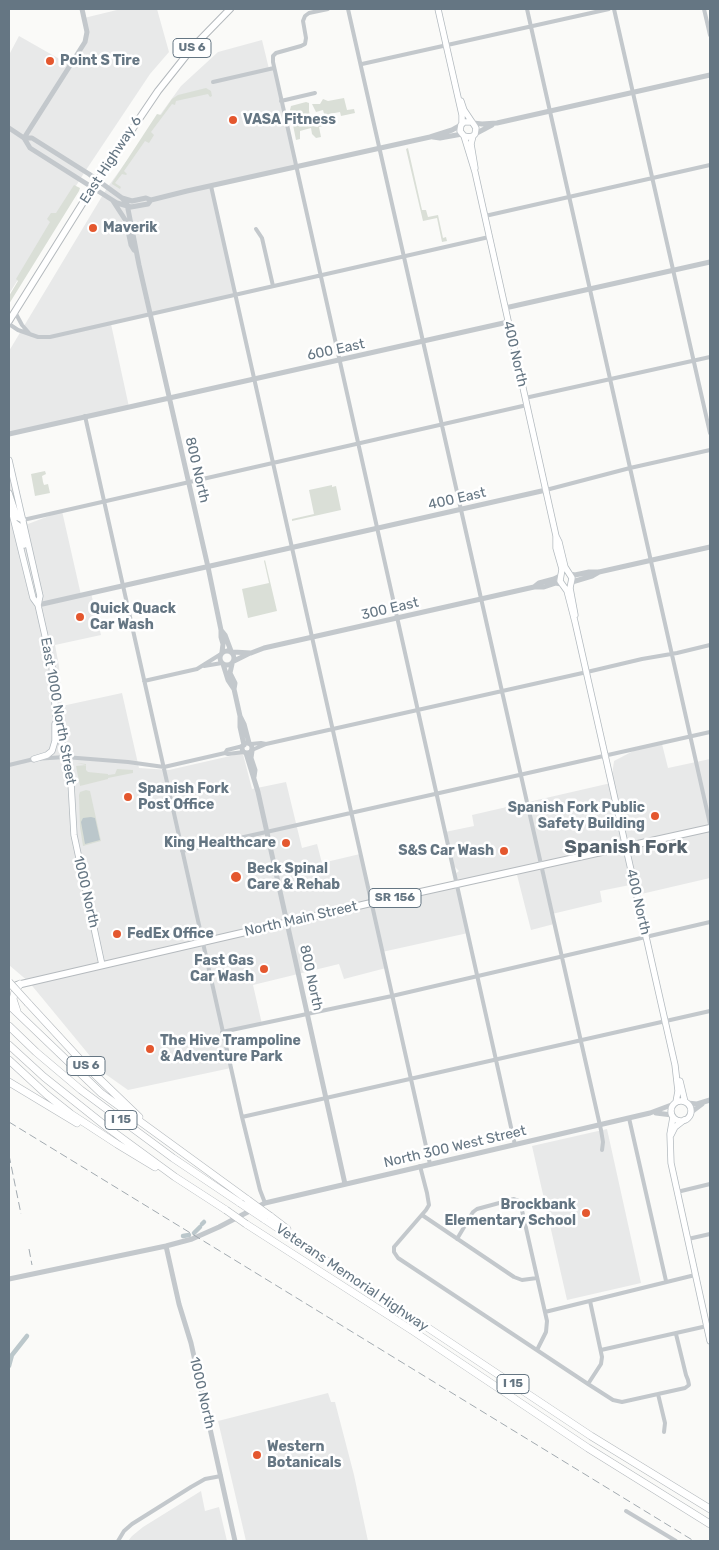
<!DOCTYPE html>
<html>
<head>
<meta charset="utf-8">
<style>
	body { margin:0 }
	#map { position:relative; width:719px; height:1550px; overflow:hidden; background:#fafaf8; font-family:Rubik,sans-serif }
	canvas { display:block }
	.frame { position:absolute; inset:0; border:10px solid #657683; pointer-events:none }
</style>
</head>
<body>
<div id="map">
<canvas width="719" height="1550"></canvas>
<div class="frame"></div>
</div>
<script>
const ctx = document.querySelector('canvas').getContext('2d');
ctx.lineJoin = 'round';
function fill(path, color) {
  ctx.fillStyle = color;
  ctx.fill(path, 'evenodd');
}
function shape(rows) {
  const path = new Path2D();
  for (const r of rows) {
    if (r.length === 3) {
      path.moveTo(r[0] + r[2], r[1]);
      path.arc(r[0], r[1], r[2], 0, 2 * Math.PI);
      continue;
    }
    path.moveTo(r[0], r[1]);
    for (let i = 2; i < r.length; i += 2) path.lineTo(r[i], r[i + 1]);
  }
  return path;
}
function stroke(path, color, width, dash) {
  ctx.strokeStyle = color;
  ctx.lineWidth = width;
  ctx.lineCap = dash ? 'butt' : 'round';
  ctx.setLineDash(dash || []);
  ctx.stroke(path);
}
function drawText(font, color, halo, rows, align = 'center') {
  ctx.font = font + ' Rubik,sans-serif';
  ctx.lineWidth = 5;
  ctx.setLineDash([]);
  ctx.textBaseline = 'middle';
  ctx.strokeStyle = halo;
  ctx.fillStyle = color;
  for (const [text, x, y, turn = 0] of rows) {
    ctx.save();
    ctx.translate(x, y);
    ctx.rotate((+turn || 0) * Math.PI / 180);
    ctx.textAlign = isNaN(turn) ? turn : align;
    if (halo) ctx.strokeText(text, 0, 0);
    ctx.fillText(text, 0, 0);
    ctx.restore();
  }
}
const built = shape([
	[121,9,157,9,169,52,150,74,84,173,9,294,9,52,10,53,19,36,70,65,85,42,84,18],
	[262,40,269,69,274,68,296,167,211,186,235,294,111,324,129,407,9,434,9,351,107,188,181,86,218,52],
	[9,473,23,520,25,519,28,524,62,511,81,595,91,593,101,635,55,645,59,666,62,706,122,693,139,768,169,770,239,754,243,754,252,789,286,782,302,848,317,844,322,863,360,854,372,903,456,884,455,874,459,871,452,864,445,832,474,826,472,815,611,783,614,761,635,750,662,744,668,768,710,759,710,878,637,895,634,882,630,885,600,891,602,902,552,914,554,924,531,930,516,871,457,884,468,933,382,952,386,968,344,979,339,964,253,985,262,1024,223,1032,231,1068,128,1090,104,1073,29,982,9,965],
	[607,1129,641,1283,567,1300,532,1146],
	[328,1393,331,1402,335,1402,354,1475,368,1541,246,1541,218,1421],
	[201,1491,205,1511,219,1507,227,1541,128,1541,132,1536,143,1527]
]);
const green = shape([
	[206,88,211,91,212,96,210,97,208,94,176,101,175,105,172,104,151,132,154,135,149,143,145,141,124,171,127,174,126,175,122,174,115,183,121,187,120,189,112,184,112,183,157,114,161,115,172,99,178,95],
	[344,98,347,110,354,109,355,113,341,116,340,112,329,114,331,124,319,127,321,137,316,138,312,134,311,128,300,131,300,139,296,140,290,110,291,106,306,102,309,103,309,111,312,126,318,127,320,123,326,121,323,110,316,112,312,104,320,104,323,99,328,101],
	[408,148,422,210,426,210,428,217,438,215,443,238,446,237,447,241,442,242,437,218,423,221,406,149],
	[74,185,80,188,79,191,9,304,9,296,18,281,16,279,50,222,47,219,51,213,56,213],
	[45,471,46,474,42,476,43,482,44,485,48,484,50,493,35,496,31,474],
	[332,485,332,487,336,486,341,510,292,521,292,519,314,514,309,490],
	[265,560,277,611,248,618,242,589,269,583,264,561],
	[77,763,86,764,86,770,88,772,108,774,108,775,115,774,117,769,133,770,133,773,108,778,108,775,108,779,80,786,76,766,86,765],
	[86,790,90,791,101,841,83,846,80,827,79,795,80,792]
]);
const water = shape([
	[91,817,95,818,100,840,85,844,81,822,83,818]
]);
const canal = shape([
	[202,1224,204,1222],
	[194,1233,200,1227],
	[183,1236,189,1235],
	[9,1366,12,1355,27,1336]
]);
const minor = shape([
	[328,9,309,13,305,16,303,21,306,38,305,44,301,46,276,53,273,56,273,62,515,1145],
	[348,9,601,1130,603,1142,602,1150],
	[527,9,710,824],
	[614,9,710,433],
	[704,9,710,35],
	[362,64,609,9],
	[213,82,274,68],
	[281,101,315,93],
	[211,186,430,1164],
	[485,216,710,165],
	[256,229,262,238,273,286],
	[15,312,22,325,29,333],
	[9,324,18,330,38,337,50,337,489,237],
	[525,398,710,357],
	[85,416,242,1117,260,1190,265,1203],
	[546,490,630,468,710,450],
	[23,520,527,405],
	[204,666,222,663],
	[144,681,197,669,221,654],
	[251,744,261,743,266,744],
	[252,750,266,744,587,672,642,659,677,653,710,645],
	[225,753,227,750,243,746],
	[9,765,34,759,65,757,128,762,164,767,225,753,228,754,244,752],
	[182,851,710,732],
	[222,1032,392,996,710,922],
	[242,1117,710,1011],
	[629,1118,666,1281],
	[420,1166,427,1193,429,1205,426,1210,394,1247,394,1252,398,1258,588,1384,613,1400,622,1402,685,1388,689,1385,688,1380,686,1375,676,1334],
	[677,1192,710,1184],
	[422,1215,514,1277,522,1280,537,1278],
	[457,1239,473,1212,477,1209,514,1199,519,1201,521,1206,547,1321,546,1332,537,1350],
	[688,1239,710,1234],
	[545,1312,695,1275],
	[601,1350,707,1326],
	[588,1384,601,1364,602,1357,590,1301],
	[658,1394,665,1423,664,1432],
	[626,1511,676,1541],
	[118,1541,124,1531,132,1524,191,1487,205,1479,221,1476]
]);
const tertiary = shape([
	[473,123,482,124,497,123,710,75],
	[9,128,24,138,30,148,117,203,131,207,148,204,151,200,187,191,430,137,452,130,461,125],
	[475,134,492,125],
	[433,137,440,138,462,134],
	[24,138,85,42,87,32,82,9],
	[24,138,32,138,89,174,122,198,132,201,146,198,151,200],
	[122,198,127,204,139,265,208,567,221,630,221,637,223,644,222,652],
	[113,201,126,221,131,245,134,250],
	[505,308,710,262],
	[9,434,508,322],
	[570,574,575,575,589,572,598,572],
	[572,582,592,576,599,572,710,547],
	[534,587,539,583,554,579,560,576],
	[38,605,546,490],
	[221,630,225,635,231,651],
	[227,658,7],
	[233,652,251,653,264,648,534,587,544,587,556,583,561,584],
	[234,661,250,653],
	[223,664,228,680,234,689],
	[232,664,230,673,235,683,234,689,240,716,244,724,249,743],
	[240,717,240,727,244,745],
	[247,748,5],
	[252,751,251,758,255,770,254,777],
	[246,753,258,792,345,1184],
	[687,1103,697,1104,710,1100],
	[656,1113,672,1115],
	[690,1113,702,1104],
	[166,1246,179,1304,191,1343,235,1541],
	[9,1279,166,1246,192,1239,219,1227,265,1203,650,1113,674,1104]
]);
const secondary = shape([
	[438,9,462,115,462,124],
	[461,101,464,110,476,128,475,134,473,136,469,137,464,136],
	[472,122,464,122,461,125,460,131,464,136,475,172,556,536,559,542,565,567,572,578,570,588,575,615],
	[473,136,471,144,475,168],
	[9,460,40,596,38,605,52,667,56,717,71,783,74,835,102,965],
	[9,493,17,517,23,520],
	[9,501,33,598,38,605],
	[15,523,19,526,24,545],
	[556,536,556,548,562,569,560,581,567,591,575,622,675,1065,678,1091,676,1102],
	[34,759,47,755,52,751,55,741,55,724],
	[680,1081,685,1102],
	[681,1111,10],
	[673,1117,670,1134,671,1163,710,1341],
	[671,1135,675,1127,684,1120]
]);
const primary = shape([
	[17,985,371,903,710,828]
]);
const trunk = shape([
	[9,321,89,193,158,91,193,47,230,9]
]);
const motorway = shape([
	[28,1003,87,1067,139,1117],
	[9,1005,101,1093,248,1200],
	[17,1011,13,999,15,991,20,984],
	[9,1026,36,1052,81,1090,173,1158,240,1203],
	[9,1045,44,1077,108,1128,175,1177,226,1210],
	[9,1060,47,1095,71,1114,117,1144,155,1167],
	[9,1082,77,1123],
	[270,1216,287,1229],
	[264,1219,591,1436,710,1509],
	[246,1224,413,1331,588,1448,710,1524]
]);
const rail = shape([
	[9,1122,694,1541],
	[9,1155,21,1214],
	[29,1249,32,1265]
]);
const motorwayBridge = shape([
	[9,982,28,1003],
	[248,1200,270,1216],
	[240,1203,264,1219],
	[226,1210,246,1224]
]);
const markers = [
	[50,61,5,"#e4572e"],
	[233,120,5,"#e4572e"],
	[93,228,5,"#e4572e"],
	[80,617,5,"#e4572e"],
	[128,797,5,"#e4572e"],
	[655,816,5,"#e4572e"],
	[286,843,5,"#e4572e"],
	[504,851,5,"#e4572e"],
	[236,877,6,"#e4572e"],
	[117,934,5,"#e4572e"],
	[264,969,5,"#e4572e"],
	[150,1049,5,"#e4572e"],
	[586,1213,5,"#e4572e"],
	[257,1455,5,"#e4572e"]
];
const shields = [
	[192,48,38],
	[395,898,52],
	[86,1066,38],
	[121,1120,32],
	[513,1384,32]
];
const shieldNames = [
	["US 6",192,48],
	["SR 156",395,898],
	["US 6",86,1066],
	["I 15",121,1120],
	["I 15",513,1384]
];
const poiNames = [
	["Point S Tire",60,61],
	["VASA Fitness",243,120],
	["Maverik",103,228],
	["Quick Quack",90,609],
	["Car Wash",90,625],
	["Spanish Fork",138,789],
	["Post Office",138,805],
	["Spanish Fork Public",645,808,"right"],
	["Safety Building",645,824,"right"],
	["King Healthcare",276,843,"right"],
	["S&S Car Wash",494,851,"right"],
	["Beck Spinal",247,869],
	["Care & Rehab",247,885],
	["FedEx Office",127,934],
	["Fast Gas",254,961,"right"],
	["Car Wash",254,977,"right"],
	["The Hive Trampoline",160,1041],
	["& Adventure Park",160,1057],
	["Brockbank",576,1205,"right"],
	["Elementary School",576,1221,"right"],
	["Western",267,1447],
	["Botanicals",267,1463]
];
const streetNames = [
	["East Highway 6",111,160,-57],
	["600 East",336,350,-12],
	["400 North",515,354,77],
	["800 North",197,470,77],
	["400 East",457,499,-13],
	["300 East",390,609,-13],
	["East 1000 North Street",58,711,80],
	["1000 North",86,892,77],
	["400 North",638,902,77],
	["North Main Street",301,919,-13],
	["800 North",311,978,78],
	["North 300 West Street",455,1147,-13],
	["Veterans Memorial Highway",352,1278,34],
	["1000 North",202,1393,77]
];
const districtNames = [
	["Spanish Fork",626,848]
];
fill(built, '#e8e9e9');
fill(green, '#dadfd7');
fill(water, '#bbc7cb');
stroke(canal, '#bbc7cb', 4.5);
stroke(secondary, '#b3babf', 7);
stroke(primary, '#b5babe', 8);
stroke(trunk, '#b4b9bd', 8);
stroke(motorway, '#b4b9bd', 8);
stroke(minor, '#c3c8cc', 4);
stroke(tertiary, '#c3c8cc', 5);
stroke(secondary, '#fff', 5.5);
stroke(primary, '#fff', 6);
stroke(trunk, '#fff', 6);
stroke(motorway, '#fff', 7);
stroke(rail, '#a2aab0', 1, [8, 4]);
stroke(motorwayBridge, '#b4b9bd', 8, []);
stroke(motorwayBridge, '#fff', 7);
for (const [x, y, r, color] of markers) {
  const dot = new Path2D();
  dot.arc(x, y, r, 0, 2 * Math.PI);
  ctx.fillStyle = color;
  ctx.fill(dot);
  stroke(dot, '#fff', 2);
}
for (const [x, y, w] of shields) {
  const box = new Path2D();
  box.roundRect(x - w / 2, y - 9.5, w, 19, 4);
  ctx.fillStyle = '#fff';
  ctx.fill(box);
  stroke(box, '#657683', 1);
}
drawText('bold 12px', '#657683', null, shieldNames);
drawText('bold 14px', '#657683', '#fff', poiNames, 'left');
drawText('14px', '#657683', '#fff', streetNames);
drawText('bold 19px', '#57646e', '#fff', districtNames);
</script>
</body>
</html>
